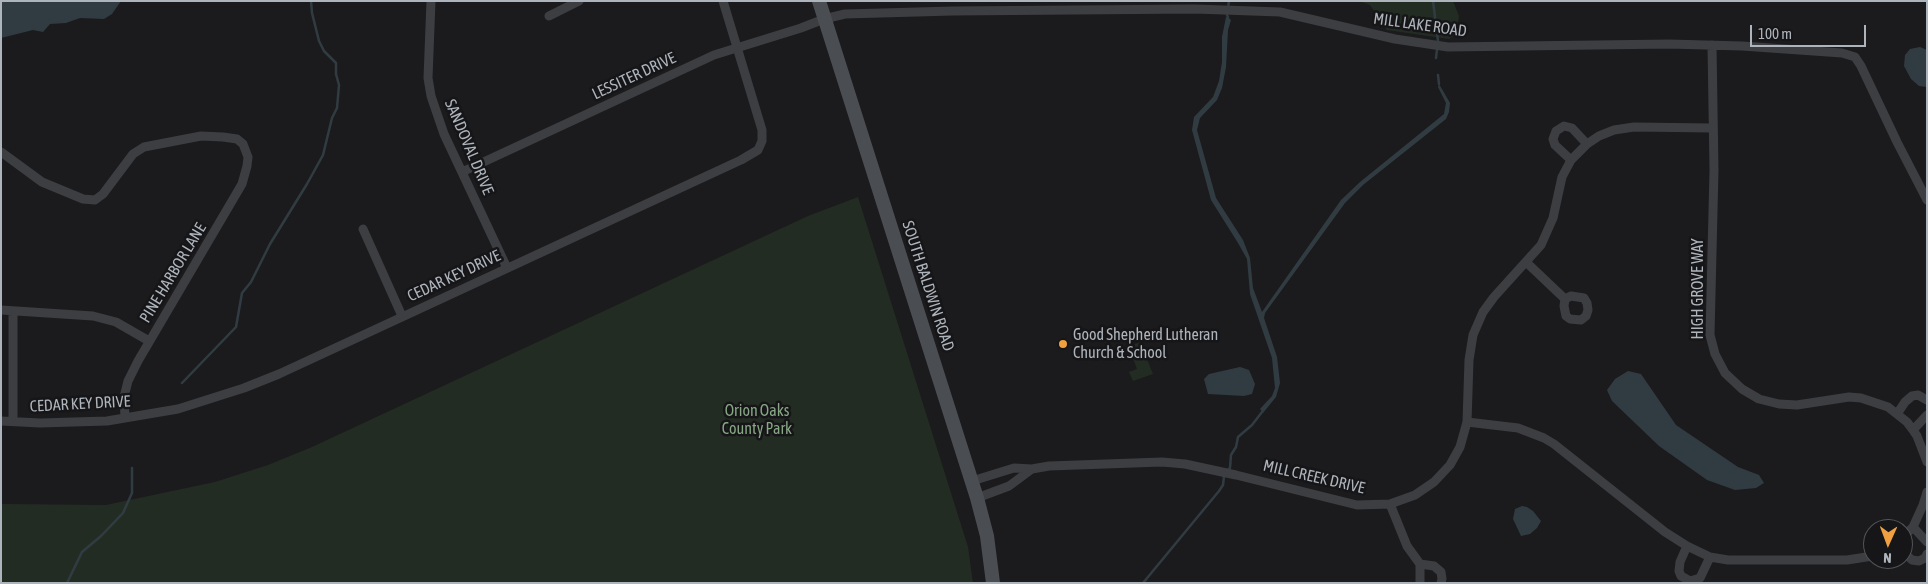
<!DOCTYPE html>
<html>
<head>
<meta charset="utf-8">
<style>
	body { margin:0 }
	#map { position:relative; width:1928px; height:584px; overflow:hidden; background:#1b1b1d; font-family:"Asap Condensed",sans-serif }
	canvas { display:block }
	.frame { position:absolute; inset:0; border:2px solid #aeb4bc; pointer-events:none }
	.north { position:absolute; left:1863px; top:519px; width:50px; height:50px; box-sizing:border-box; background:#161618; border:1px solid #53555a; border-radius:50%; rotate:182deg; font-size:14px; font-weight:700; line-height:20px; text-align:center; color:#aeb4bc }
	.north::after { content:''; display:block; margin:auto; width:18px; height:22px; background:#f0a040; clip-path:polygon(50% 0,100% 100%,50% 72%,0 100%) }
	.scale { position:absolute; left:1750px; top:25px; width:116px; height:22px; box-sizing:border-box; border:2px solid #aeb4bc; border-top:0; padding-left:6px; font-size:15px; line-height:18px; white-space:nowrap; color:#aeb4bc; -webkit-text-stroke:4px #161618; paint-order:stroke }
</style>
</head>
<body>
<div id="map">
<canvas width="1928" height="584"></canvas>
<div class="frame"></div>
<div class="north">N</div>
<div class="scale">100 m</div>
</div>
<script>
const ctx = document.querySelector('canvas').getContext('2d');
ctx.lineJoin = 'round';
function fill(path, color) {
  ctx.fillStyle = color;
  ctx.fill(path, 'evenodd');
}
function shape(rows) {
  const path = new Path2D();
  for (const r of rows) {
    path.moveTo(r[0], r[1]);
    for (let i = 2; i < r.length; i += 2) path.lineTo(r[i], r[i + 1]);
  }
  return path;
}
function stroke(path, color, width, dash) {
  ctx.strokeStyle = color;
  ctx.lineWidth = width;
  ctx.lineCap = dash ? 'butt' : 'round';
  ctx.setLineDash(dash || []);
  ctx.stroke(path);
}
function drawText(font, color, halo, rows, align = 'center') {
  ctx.font = font + ' "Asap Condensed",sans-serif';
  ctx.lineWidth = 5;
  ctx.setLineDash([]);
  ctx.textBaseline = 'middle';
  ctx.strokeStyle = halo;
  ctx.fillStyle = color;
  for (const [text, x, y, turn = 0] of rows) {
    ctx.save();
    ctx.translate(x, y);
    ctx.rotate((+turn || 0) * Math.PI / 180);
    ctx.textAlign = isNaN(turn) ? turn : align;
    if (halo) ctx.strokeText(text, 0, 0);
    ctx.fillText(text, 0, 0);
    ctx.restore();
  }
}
const green = shape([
	[1359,1,1453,1,1459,16,1456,34,1449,39,1387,30,1370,5],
	[858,197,968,547,973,583,1,583,1,504,106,505,215,482,268,465,312,447,808,216],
	[1140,342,1153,374,1133,381,1129,372,1137,369,1129,347]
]);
const water = shape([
	[1,1,121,1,112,14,104,19,80,18,66,23,50,24,43,32,33,30,1,38],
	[1226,17,1228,17,1231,20,1228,30,1226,67,1222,88,1217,100,1200,118,1197,130,1216,198,1243,240,1250,258,1253,288,1262,312,1341,200,1360,182,1444,114,1446,103,1438,87,1439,84,1450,103,1449,112,1446,119,1363,185,1345,203,1265,313,1264,318,1277,357,1280,383,1276,397,1263,413,1260,409,1272,396,1275,388,1272,358,1250,294,1247,259,1238,243,1211,200,1192,130,1194,117,1213,97,1219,81,1222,62,1222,37],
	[1920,47,1927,50,1927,87,1919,86,1911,79,1904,66,1905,55,1910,49],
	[1240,367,1249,370,1255,384,1252,394,1244,396,1208,394,1204,379,1209,374],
	[1628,371,1641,374,1676,425,1738,467,1759,475,1764,483,1756,488,1735,490,1707,480,1659,446,1612,401,1607,390,1615,379],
	[1522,506,1527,507,1533,511,1541,521,1537,528,1530,534,1521,536,1513,519,1515,509]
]);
const stream = shape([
	[1433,1,1438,41,1436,58],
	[1228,17,1227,15,1229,1],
	[1438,75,1439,84],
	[182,383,236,327,242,293,251,282,270,244,307,184,323,155,332,118,337,108,339,85,336,74,336,63,324,51,319,41,312,13,311,1],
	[1227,471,1230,468,1231,455,1236,447,1238,437,1252,425,1262,412],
	[67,583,82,552,101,536,123,513,132,493,132,468],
	[1143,583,1219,491,1223,485,1224,476]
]);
const minor = shape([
	[431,1,428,78,431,96,444,134,507,268],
	[549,16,579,1],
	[1712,45,1714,170,1710,335,1715,354,1725,373,1742,389,1759,399,1779,404,1797,405,1849,397,1861,398,1888,407,1907,422,1913,430,1917,436,1927,462],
	[1,152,42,182,83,199,95,200,103,194,133,154,144,147,201,136,223,137,237,139,243,144,248,157,247,166,242,184,138,361,128,381,124,397,125,418],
	[1571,160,1555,145,1553,139,1556,131,1564,126,1572,128,1587,144],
	[462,172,714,55,801,28,824,19,845,14,953,11,1195,9,1280,12,1395,39,1448,47,1669,44,1742,46,1842,53,1855,57,1861,66,1897,142,1927,200],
	[363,229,402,316],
	[1526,262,1565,299],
	[1571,296,1584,298,1587,303,1588,310,1586,316,1581,320,1570,319,1566,316,1564,306,1565,299,1571,296],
	[1,310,93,316,116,322,149,341],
	[1897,414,1905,402,1912,396,1918,395,1927,400],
	[1,421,40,423,107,421,178,409,244,388,279,374,741,160,758,150,762,141,762,130,723,1],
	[13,421,13,311],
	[1467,422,1518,428,1544,438,1554,444,1665,532,1687,546,1710,557,1728,560,1847,560,1873,556],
	[1913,430,1927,415],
	[972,481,1014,468,1032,469,1049,466,1162,462,1185,464,1236,475,1357,505,1390,504,1415,495,1434,482,1450,465,1460,447,1467,422,1469,360,1473,335,1483,312,1494,297,1541,245,1553,218,1562,177,1571,160,1587,144,1599,136,1614,130,1634,127,1712,128],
	[977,498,1009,486,1032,469],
	[1390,504,1407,546,1420,564,1420,583],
	[1913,527,1927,542],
	[1903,537,1913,527,1923,505,1927,492],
	[1687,546,1680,562,1679,571,1681,576,1690,581,1700,578,1710,557],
	[1903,552,1912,560,1919,561,1925,558,1927,554],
	[1420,564,1434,566,1441,572,1442,579,1441,583]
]);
const secondary = shape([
	[819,1,977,498,987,536,993,583]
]);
const markers = [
	[1063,344,5,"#f0a040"]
];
const streetNames = [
	["MILL LAKE ROAD",1420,25,8],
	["LESSITER DRIVE",634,76,-25],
	["SANDOVAL DRIVE",469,147,67],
	["PINE HARBOR LANE",173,273,-59],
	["CEDAR KEY DRIVE",454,276,-25],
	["SOUTH BALDWIN ROAD",928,286,72],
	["HIGH GROVE WAY",1698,289,-90],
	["CEDAR KEY DRIVE",80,404,-3],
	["MILL CREEK DRIVE",1314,477,13]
];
const poiNames = [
	["Good Shepherd Lutheran",1073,335],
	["Church & School",1073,353]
];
const parkNames = [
	["Orion Oaks",757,411],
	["County Park",757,429]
];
fill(green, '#232c23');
fill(water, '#313c42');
stroke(stream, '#313c42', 2.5);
stroke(minor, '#3c3e42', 9);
stroke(secondary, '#4a4d52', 14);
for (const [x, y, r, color] of markers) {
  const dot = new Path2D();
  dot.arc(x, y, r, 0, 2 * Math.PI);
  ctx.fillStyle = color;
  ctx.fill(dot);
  stroke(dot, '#161618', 2);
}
drawText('16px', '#aeb4bc', '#161618', streetNames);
drawText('16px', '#aeb4bc', '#161618', poiNames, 'left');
drawText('16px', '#87a785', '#161618', parkNames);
</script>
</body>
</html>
